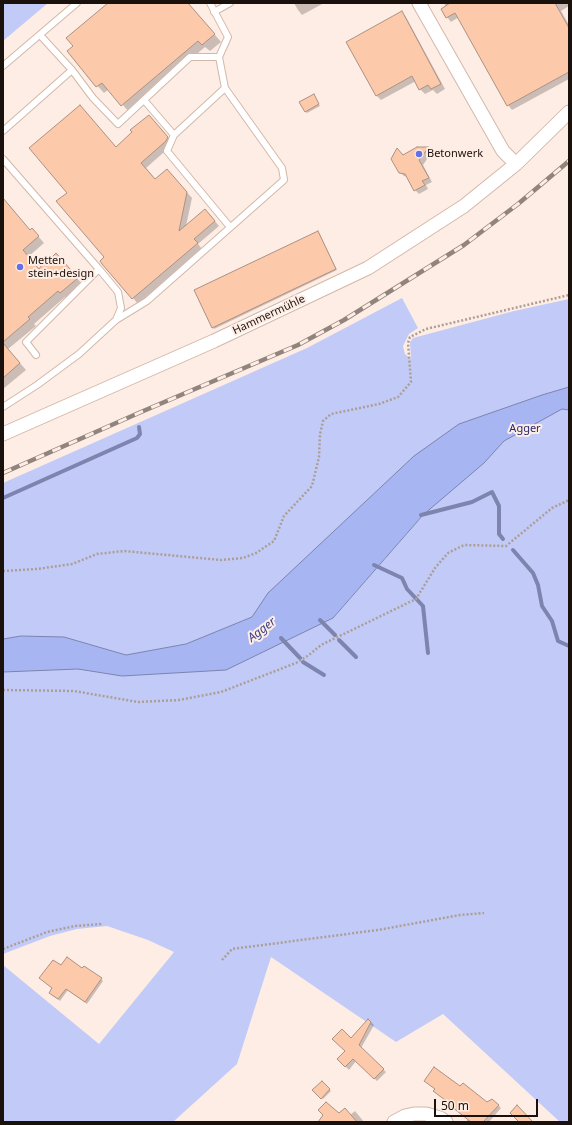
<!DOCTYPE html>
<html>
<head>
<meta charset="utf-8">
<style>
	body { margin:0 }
	#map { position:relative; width:572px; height:1125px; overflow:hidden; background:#feede4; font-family:"Noto Sans",sans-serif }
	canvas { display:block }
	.frame { position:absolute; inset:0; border:4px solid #1a110c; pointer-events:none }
	.scale { position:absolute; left:434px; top:1099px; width:104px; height:18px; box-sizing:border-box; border:2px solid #1a110c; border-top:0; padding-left:5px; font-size:12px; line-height:14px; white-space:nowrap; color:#1a110c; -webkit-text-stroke:3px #feede4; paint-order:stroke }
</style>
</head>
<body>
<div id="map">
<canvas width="572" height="1125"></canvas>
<div class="frame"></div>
<div class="scale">50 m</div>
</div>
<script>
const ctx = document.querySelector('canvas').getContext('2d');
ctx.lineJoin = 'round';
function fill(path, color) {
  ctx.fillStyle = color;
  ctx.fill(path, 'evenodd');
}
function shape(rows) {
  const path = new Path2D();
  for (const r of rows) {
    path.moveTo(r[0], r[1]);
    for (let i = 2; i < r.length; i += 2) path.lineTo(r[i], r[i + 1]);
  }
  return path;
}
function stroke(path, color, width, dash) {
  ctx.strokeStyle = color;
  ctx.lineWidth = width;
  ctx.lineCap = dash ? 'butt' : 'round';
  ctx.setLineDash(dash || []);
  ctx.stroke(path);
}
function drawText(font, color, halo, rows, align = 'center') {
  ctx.font = font + ' "Noto Sans",sans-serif';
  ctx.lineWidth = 4;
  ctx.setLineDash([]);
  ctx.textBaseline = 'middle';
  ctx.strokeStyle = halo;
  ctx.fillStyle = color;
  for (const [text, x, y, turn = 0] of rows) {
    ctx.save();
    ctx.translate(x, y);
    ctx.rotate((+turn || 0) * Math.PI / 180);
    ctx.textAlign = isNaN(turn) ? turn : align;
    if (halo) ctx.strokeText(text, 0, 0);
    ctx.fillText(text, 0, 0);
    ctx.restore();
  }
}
const green = shape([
	[3,3,48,3,3,41],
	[402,298,418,328,409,334,403,346,405,354,411,359,410,342,413,338,514,311,569,299,569,1122,560,1122,443,1014,396,1042,271,957,237,1064,173,1122,3,1122,3,965,99,1044,174,952,148,940,107,926,77,929,50,936,3,954,3,483,307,348],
	[435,483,448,492,423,515,333,618]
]);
const water = shape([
	[569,387,569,410,562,409,504,441,484,463,423,515,333,618,226,670,122,676,78,669,3,672,3,639,21,636,64,637,126,655,186,644,252,617,268,593,414,456,459,424,542,395,569,387]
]);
const shadow = shape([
	[110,3,188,3,221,42,210,51,205,47,129,112,109,89,104,93,83,70,74,46],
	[294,3,324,3,302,15,298,10],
	[444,3,569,3,569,6,561,11,569,25,569,79,512,110,508,105,459,17,451,22,447,17,446,7],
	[402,12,406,17,445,89,437,94,433,90,425,94,420,89,416,81,381,100,376,95],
	[315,97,320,106,307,113,305,111],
	[154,121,173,143,171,146,146,168,156,180,167,170,192,198,186,226,210,215,219,226,198,244,202,249,138,304,133,298,106,257,116,148],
	[428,148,432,152,423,165,432,182,426,185,428,189,419,194,415,190,408,177,404,176,400,172],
	[3,198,30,231,38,236,44,243,28,257,40,270,62,261,83,285,67,299,65,297,34,324,36,326,8,349,26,370,3,389],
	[319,233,337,270,214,329,213,327],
	[61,967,101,979,103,981,87,1004,68,990,60,1001,52,995],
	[371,1022,374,1025,361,1048,386,1072,377,1081,356,1061,349,1070,341,1062,351,1039],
	[322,1082,331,1091,323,1099,314,1090],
	[460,1088,486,1103,498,1105,501,1108,489,1122,466,1122,468,1119],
	[355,1111,364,1122,325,1122,339,1115,350,1115]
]);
const stream = shape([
	[3,498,137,438,140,434,139,427],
	[421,515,472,502,492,492,499,506,499,534,503,539],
	[513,550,533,573,538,585,542,606,552,621,558,641,569,646],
	[374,565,402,578,407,589,423,606,428,653],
	[320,620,335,635],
	[281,638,300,658],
	[339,640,356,657],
	[303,662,324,675]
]);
const building = shape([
	[108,3,188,3,215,34,202,45,198,41,121,106,102,83,96,87,67,51,73,46,66,38,108,3],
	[450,3,555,3,569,28,569,72,507,106,455,13,446,18,441,9,450,3],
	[402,11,441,84,431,89,428,85,419,90,412,76,376,96,346,42,402,11],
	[314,94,319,104,305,112,299,102,314,94],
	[80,105,116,147,132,132,130,130,149,115,168,137,166,141,141,163,155,179,167,169,187,192,179,231,205,209,215,221,194,239,198,243,132,299,102,264,100,261,104,257,56,201,67,193,29,148,80,105],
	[417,147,429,147,419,160,429,178,422,181,425,185,414,191,405,174,399,173,391,159,397,148,403,155,417,147],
	[3,198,30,230,32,228,39,236,23,250,39,269,47,258,51,258,56,253,78,278,60,293,58,291,28,317,30,319,3,342,3,198],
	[318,231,336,269,212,328,194,290,318,231],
	[3,343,20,363,3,378,3,343],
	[67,957,82,968,84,966,102,978,85,1002,66,989,58,999,49,993,52,988,39,978,53,960,61,965,67,957],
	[368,1019,371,1022,359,1045,384,1069,374,1079,353,1059,345,1067,337,1059,345,1051,332,1039,342,1029,351,1038,368,1019],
	[434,1067,460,1086,463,1083,487,1102,492,1099,499,1105,483,1122,471,1122,448,1104,449,1103,433,1091,435,1089,424,1081,434,1067],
	[322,1081,330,1089,321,1099,312,1090,322,1081],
	[326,1102,339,1113,345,1108,357,1122,318,1122,323,1115,318,1110,326,1102],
	[517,1105,533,1122,519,1122,510,1113,517,1105]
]);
const path = shape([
	[3,571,37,569,72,564,97,554,124,551,221,560,243,558,256,553,274,541,284,516,312,486,319,457,320,434,323,421,331,414,379,404,398,397,411,382,408,343,410,337,426,329,569,295],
	[3,690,74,691,138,702,179,700,221,692,296,663,309,655,321,645,416,599,435,568,448,553,464,545,506,546,552,508,569,500],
	[3,949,47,932,75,926,102,924],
	[222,960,232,949,378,930,460,915,484,913]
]);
const lane = shape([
	[214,12,230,3],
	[3,66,77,3],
	[72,70,93,98,118,124,190,57,219,57],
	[144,100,174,135,167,151,230,227],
	[3,131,72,70,40,35],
	[174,135,225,88],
	[3,159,99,269,118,292,121,308,116,320,79,354,37,385,3,407],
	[116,320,147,301,284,180,282,168,225,88,219,57,228,37,210,3],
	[36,355,26,342,99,269]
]);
const street = shape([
	[419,3,503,151,516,164],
	[3,434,214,341,368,268,464,206,516,164,569,112],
	[394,1122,405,1116,414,1114,426,1114,440,1118,446,1122]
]);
const rail = shape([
	[3,473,141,412,298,345,344,320,464,245,518,204,569,161]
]);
const markers = [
	[419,154,4,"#6470e9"],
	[20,267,4,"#6470e9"]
];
const poiNames = [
	["Betonwerk",427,154],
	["Metten",28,261],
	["stein+design",28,274]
];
const streetNames = [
	["Hammermühle",269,315,-25]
];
const parkNames = [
	["Agger",525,429]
];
const waterNames = [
	["Agger",262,630,-38]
];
fill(green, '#c2cbf7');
fill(water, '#a8b5f3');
stroke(water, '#7d84ae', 1);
fill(shadow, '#0003');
stroke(stream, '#7d84ae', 4);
fill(building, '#fdc9ab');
stroke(building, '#ab9183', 1);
stroke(lane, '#d3b8a9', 8);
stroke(street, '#d3b8a9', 15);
stroke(path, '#ac9e96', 2.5, [2, 2]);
stroke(lane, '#fff', 6);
stroke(street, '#fff', 13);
stroke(rail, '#91847d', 4.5);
stroke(rail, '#feede4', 3, [9]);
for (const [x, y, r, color] of markers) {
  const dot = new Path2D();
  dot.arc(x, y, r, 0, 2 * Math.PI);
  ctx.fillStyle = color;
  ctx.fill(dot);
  stroke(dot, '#feede4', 1.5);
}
drawText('11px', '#1a110c', '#feede4', poiNames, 'left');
drawText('11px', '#1a110c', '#feede4', streetNames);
drawText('11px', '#262970', '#feede4', parkNames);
drawText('italic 12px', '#3b428b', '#feede4', waterNames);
</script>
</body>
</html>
